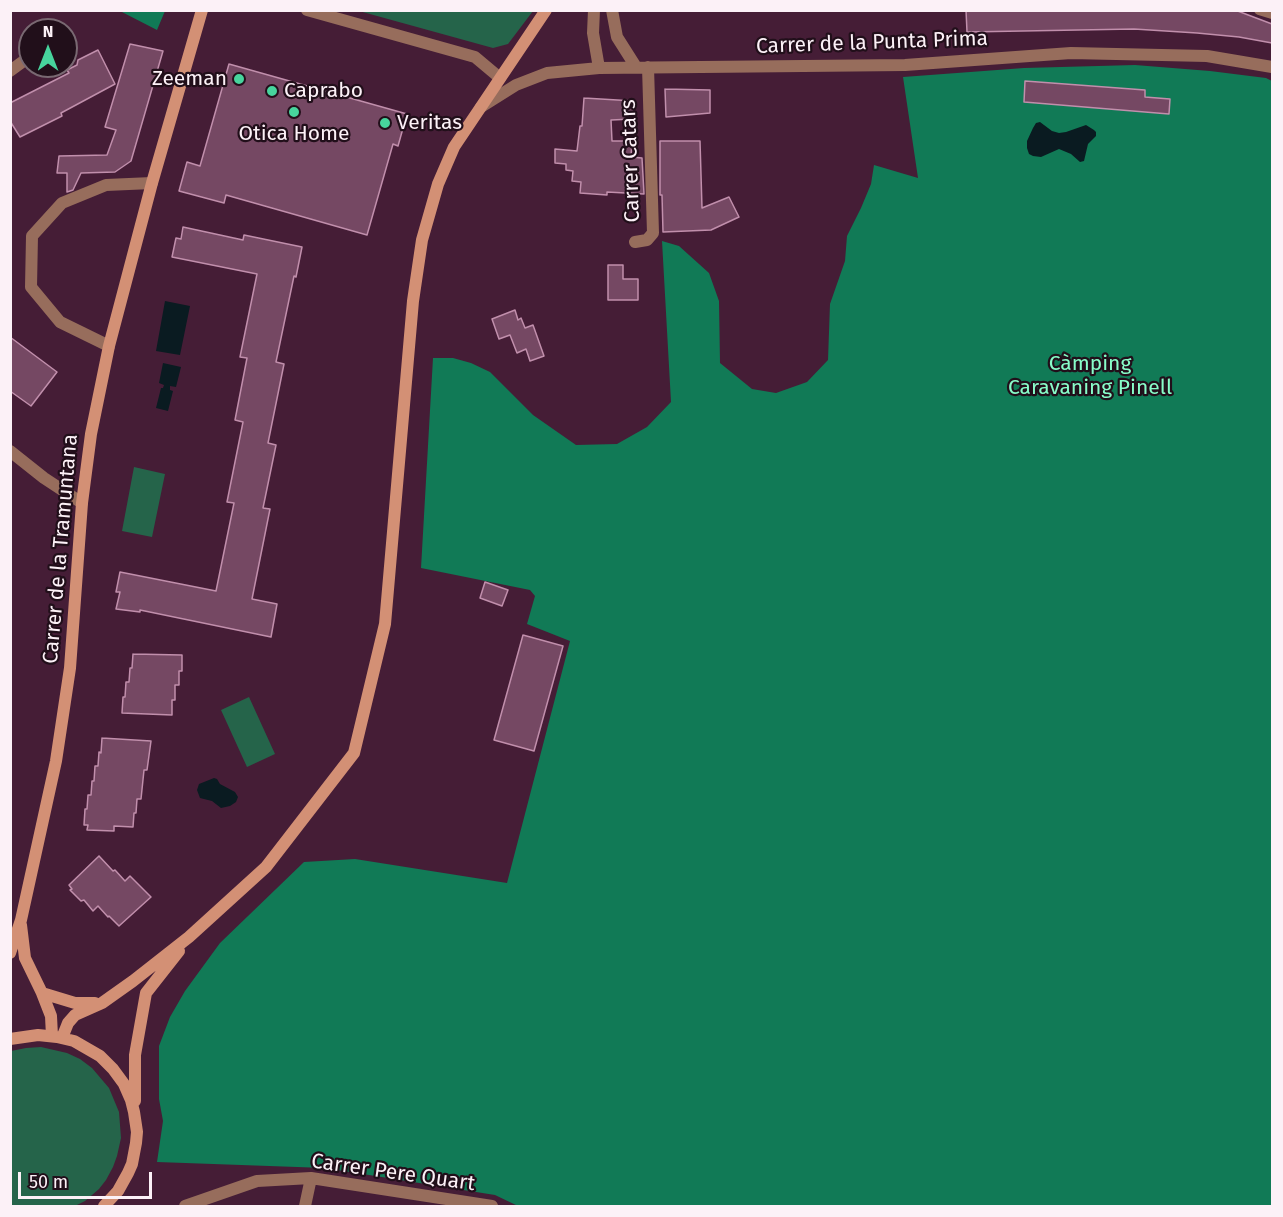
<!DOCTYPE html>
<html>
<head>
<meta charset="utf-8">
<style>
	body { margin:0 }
	#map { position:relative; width:1283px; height:1217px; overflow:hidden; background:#451d36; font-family:"Fira Sans",sans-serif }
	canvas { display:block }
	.frame { position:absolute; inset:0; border:12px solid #fcf1f7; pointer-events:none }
	.north { position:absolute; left:18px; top:18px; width:60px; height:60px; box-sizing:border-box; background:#210f1a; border:2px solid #796972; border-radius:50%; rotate:0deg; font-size:16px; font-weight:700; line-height:24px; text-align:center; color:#fcf1f7 }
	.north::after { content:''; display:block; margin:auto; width:21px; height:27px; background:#47d49d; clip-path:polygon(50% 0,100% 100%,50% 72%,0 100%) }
	.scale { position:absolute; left:18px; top:1172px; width:134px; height:27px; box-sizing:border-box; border:3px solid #fcf1f7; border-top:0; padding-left:8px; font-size:18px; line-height:21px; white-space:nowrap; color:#fcf1f7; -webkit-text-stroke:4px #210f1a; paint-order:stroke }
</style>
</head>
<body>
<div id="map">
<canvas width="1283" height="1217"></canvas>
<div class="frame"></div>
<div class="north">N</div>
<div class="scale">50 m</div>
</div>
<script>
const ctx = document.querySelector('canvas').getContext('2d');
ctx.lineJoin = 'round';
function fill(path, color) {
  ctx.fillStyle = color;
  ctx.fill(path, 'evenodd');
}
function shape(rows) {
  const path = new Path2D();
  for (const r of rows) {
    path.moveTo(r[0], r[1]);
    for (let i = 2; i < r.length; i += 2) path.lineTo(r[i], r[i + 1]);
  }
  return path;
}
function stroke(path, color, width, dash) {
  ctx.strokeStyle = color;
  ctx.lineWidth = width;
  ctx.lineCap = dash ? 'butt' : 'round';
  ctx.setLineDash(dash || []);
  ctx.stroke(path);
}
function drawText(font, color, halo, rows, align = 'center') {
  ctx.font = font + ' "Fira Sans",sans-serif';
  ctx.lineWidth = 4.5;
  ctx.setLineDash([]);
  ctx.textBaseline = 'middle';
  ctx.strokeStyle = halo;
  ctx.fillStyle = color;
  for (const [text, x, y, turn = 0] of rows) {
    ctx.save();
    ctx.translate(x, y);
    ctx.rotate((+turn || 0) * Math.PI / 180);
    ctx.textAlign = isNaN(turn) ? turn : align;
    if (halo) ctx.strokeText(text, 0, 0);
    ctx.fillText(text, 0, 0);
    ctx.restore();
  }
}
const green = shape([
	[359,11,533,11,508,44,493,48],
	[134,467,165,474,152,537,122,531],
	[249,697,275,754,247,767,221,710],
	[41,1047,67,1053,80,1059,92,1068,109,1088,119,1112,121,1138,117,1156,113,1167,106,1180,99,1189,85,1201,75,1206,11,1206,11,1051,26,1048]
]);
const forest = shape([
	[120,11,165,11,157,30],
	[1135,65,1210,71,1266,78,1272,81,1272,1206,518,1206,495,1195,325,1168,157,1162,163,1121,159,1099,159,1046,170,1017,185,991,220,943,304,862,355,859,507,883,570,641,527,624,535,596,530,590,421,568,433,358,453,358,471,363,490,372,533,415,576,445,617,444,647,427,671,402,662,241,679,246,709,273,719,301,720,363,752,389,776,393,807,382,828,360,830,304,845,261,847,236,861,208,871,184,874,165,918,178,903,77,1024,68]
]);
const water = shape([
	[1040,122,1052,131,1059,133,1066,132,1086,125,1094,130,1096,132,1096,136,1088,144,1084,161,1080,162,1071,154,1059,149,1041,157,1033,156,1029,154,1027,148,1027,141,1033,128,1036,123],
	[165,301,190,306,180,355,156,351],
	[163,363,181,367,176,387,170,386,170,390,173,391,168,411,156,408,161,388,163,388,164,385,159,383],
	[214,778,217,779,220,784,235,792,238,797,236,802,230,806,221,808,212,801,200,798,197,790,199,784]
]);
const building = shape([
	[966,10,1235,10,1272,24,1272,43,1239,37,1197,33,1134,29,967,32,966,10],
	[130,44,163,51,131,161,115,172,81,173,73,190,67,192,67,173,57,173,59,156,107,155,116,130,105,127,130,44],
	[98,50,115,84,61,113,62,116,20,137,10,121,10,103,69,73,67,70,77,65,78,60,98,50],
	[229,64,407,114,398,146,393,144,367,235,226,195,224,203,179,191,187,162,200,166,229,64],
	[1025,81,1145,90,1145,97,1170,99,1169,114,1024,102,1025,81],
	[665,89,710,90,710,113,666,117,665,89],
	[584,98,634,101,633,119,611,120,612,141,632,141,631,157,642,158,644,194,607,192,607,195,580,193,581,182,572,181,573,171,566,170,566,164,555,163,555,149,577,151,580,126,582,126,584,98],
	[660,141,700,141,702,208,729,197,739,217,711,230,663,232,662,195,660,195,660,141],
	[183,227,243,240,244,235,302,247,296,277,294,276,276,362,284,364,268,443,276,445,263,508,270,509,252,599,277,604,271,637,140,610,140,612,116,609,120,592,116,592,120,572,216,591,234,503,227,502,243,422,235,420,247,358,240,357,257,274,172,257,176,238,181,239,183,227],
	[608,265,623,265,623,279,638,279,638,300,608,300,608,265],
	[515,310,518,320,521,318,525,328,533,325,544,356,530,361,526,349,517,353,510,335,499,339,492,319,515,310],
	[10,337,57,372,31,406,10,391,10,337],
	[485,582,508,590,502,606,480,598,485,582],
	[523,635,563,646,534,751,494,740,523,635],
	[133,654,182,655,182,671,179,671,179,685,175,685,175,700,172,700,172,715,122,713,123,697,125,697,126,682,129,682,130,668,132,668,133,654],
	[102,738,151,741,147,770,144,770,141,799,137,799,136,813,134,813,133,827,114,826,114,831,87,830,88,825,84,825,85,809,87,809,88,795,91,795,92,781,94,781,95,766,98,766,99,752,101,753,102,738],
	[99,856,113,871,115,870,125,881,130,876,151,897,119,926,109,916,108,917,98,906,93,911,84,900,81,901,70,890,72,889,69,885,99,856]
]);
const service = shape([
	[1259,10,1272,14]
]);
const minor = shape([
	[307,10,475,57,500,78],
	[594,10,593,33,599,68],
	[612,10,617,37,636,67],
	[10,71,25,60],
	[481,107,516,85,547,73,599,68,905,65,1071,53,1207,56,1272,67],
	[635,242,647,240,653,233,648,67],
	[109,346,60,322,31,287,32,236,62,203,106,185,152,183],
	[10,451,44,478,82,503],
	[185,1206,257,1181,311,1178,492,1206],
	[305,1206,311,1178]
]);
const secondary = shape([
	[21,925,25,958,42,993,51,1016,52,1036],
	[10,953,21,920,56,761,70,668,82,503,91,434,109,346,152,183,202,10],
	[42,993,75,1003,95,1003],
	[62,1038,68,1023,75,1015,102,1003,133,981,189,937,266,867,354,753,385,624,413,301,422,240,438,184,454,147,546,10],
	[10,1039,38,1035,57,1037,74,1041,100,1056,113,1069,124,1084,131,1100,134,1112,137,1132,136,1143,132,1164,128,1173,118,1191,104,1206],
	[135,1101,135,1055,146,993,179,951]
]);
const markers = [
	[239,79,6,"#47d49d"],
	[272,91,6,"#47d49d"],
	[294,112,6,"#47d49d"],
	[385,123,6,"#47d49d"]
];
const streetNames = [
	["Carrer de la Punta Prima",872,43,-2],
	["Carrer Catars",631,161,-92],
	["Carrer de la Tramuntana",61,549,-85],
	["Carrer Pere Quart",393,1173,8]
];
const poiNames = [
	["Zeeman",227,79,"right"],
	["Caprabo",284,91],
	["Veritas",397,123],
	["Otica Home",294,134,"center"]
];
const parkNames = [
	["Càmping",1090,364],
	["Caravaning Pinell",1090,388]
];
fill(green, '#25644a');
fill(forest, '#117a56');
fill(water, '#0a1b21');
fill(building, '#754863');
stroke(building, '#c18fac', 1.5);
stroke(service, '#976d5c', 10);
stroke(minor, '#976d5c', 12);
stroke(secondary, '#d39075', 12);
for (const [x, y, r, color] of markers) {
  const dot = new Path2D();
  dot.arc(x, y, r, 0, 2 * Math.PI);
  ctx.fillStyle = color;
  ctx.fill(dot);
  stroke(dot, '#210f1a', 2);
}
drawText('21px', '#fcf1f7', '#210f1a', streetNames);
drawText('21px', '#fcf1f7', '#210f1a', poiNames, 'left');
drawText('21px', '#88fdc9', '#210f1a', parkNames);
</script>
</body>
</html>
